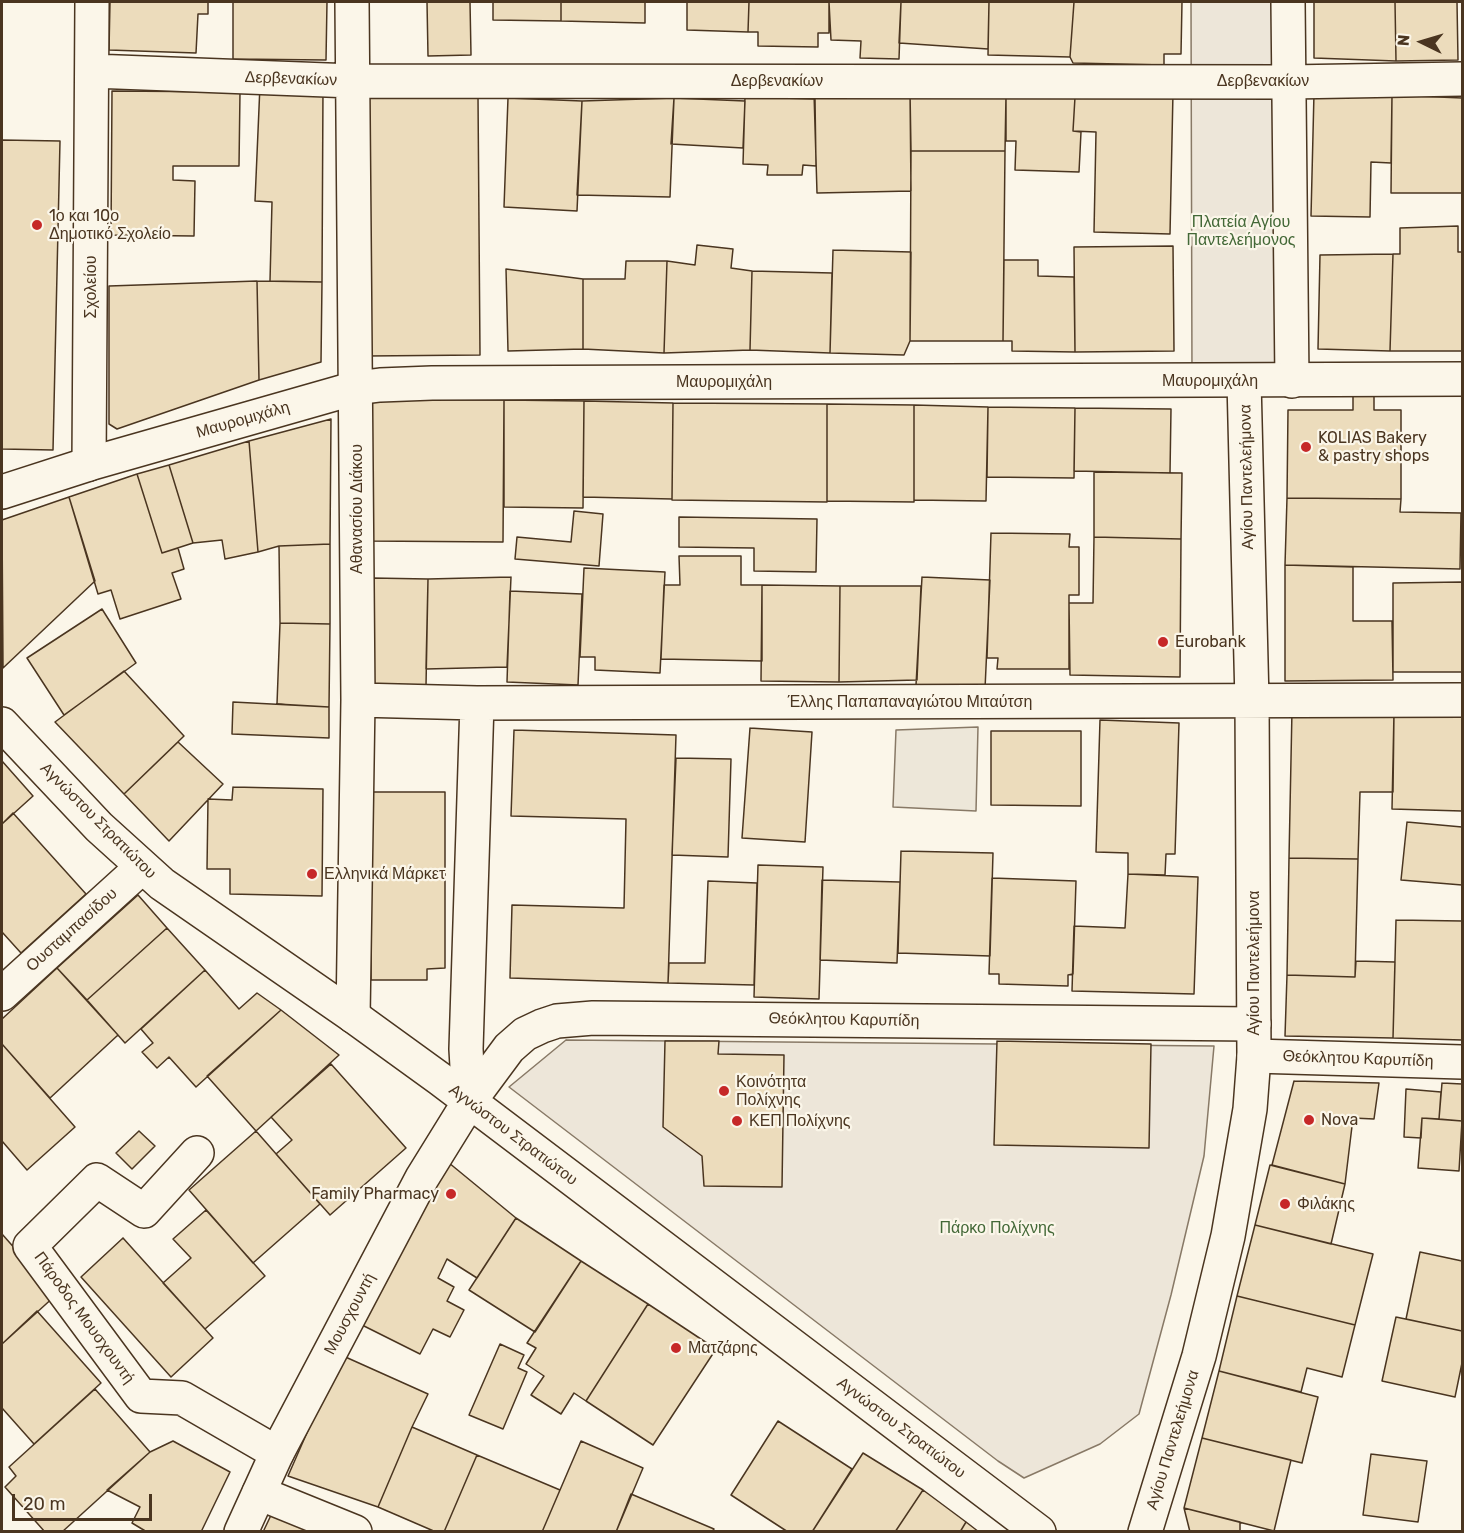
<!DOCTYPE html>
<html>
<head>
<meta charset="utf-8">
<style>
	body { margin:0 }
	#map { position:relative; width:1464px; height:1533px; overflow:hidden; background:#fbf6e9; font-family:Rubik,sans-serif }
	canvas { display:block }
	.frame { position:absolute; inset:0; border:3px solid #4a3520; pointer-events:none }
	.north { position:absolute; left:1392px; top:12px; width:60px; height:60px; -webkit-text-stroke:4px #fbf6e9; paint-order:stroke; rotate:275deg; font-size:16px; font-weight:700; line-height:24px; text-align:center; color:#4a3520 }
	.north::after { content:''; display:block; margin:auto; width:21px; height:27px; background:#4a3520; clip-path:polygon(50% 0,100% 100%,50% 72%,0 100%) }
	.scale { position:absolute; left:12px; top:1494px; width:140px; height:27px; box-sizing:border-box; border:3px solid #4a3520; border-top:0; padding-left:8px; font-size:18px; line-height:21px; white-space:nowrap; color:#4a3520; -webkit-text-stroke:4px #fbf6e9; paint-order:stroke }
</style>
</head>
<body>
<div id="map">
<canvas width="1464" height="1533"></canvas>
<div class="frame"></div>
<div class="north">N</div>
<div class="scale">20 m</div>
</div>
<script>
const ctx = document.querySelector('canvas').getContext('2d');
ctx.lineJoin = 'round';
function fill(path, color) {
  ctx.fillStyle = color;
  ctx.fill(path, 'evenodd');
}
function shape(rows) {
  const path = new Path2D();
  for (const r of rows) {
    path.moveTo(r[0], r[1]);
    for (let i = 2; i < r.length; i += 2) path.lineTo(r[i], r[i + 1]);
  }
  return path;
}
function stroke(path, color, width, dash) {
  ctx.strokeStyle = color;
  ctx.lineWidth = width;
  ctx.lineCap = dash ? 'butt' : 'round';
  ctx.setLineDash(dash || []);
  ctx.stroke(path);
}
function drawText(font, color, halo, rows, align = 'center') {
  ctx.font = font + ' Rubik,sans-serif';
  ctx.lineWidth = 4.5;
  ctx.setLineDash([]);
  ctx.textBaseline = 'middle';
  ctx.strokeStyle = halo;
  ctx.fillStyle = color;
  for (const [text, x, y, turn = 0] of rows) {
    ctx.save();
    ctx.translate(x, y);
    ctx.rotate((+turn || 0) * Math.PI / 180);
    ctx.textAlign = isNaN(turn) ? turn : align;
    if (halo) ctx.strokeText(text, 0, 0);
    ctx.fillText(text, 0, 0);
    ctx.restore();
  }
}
const green = shape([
	[1191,2,1288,2,1292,381,1192,381,1191,2],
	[566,1040,1214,1046,1204,1156,1171,1295,1139,1414,1100,1444,1024,1478,998,1461,509,1087,566,1040]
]);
const parking = shape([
	[978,727,976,811,893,807,896,730,978,727]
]);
const building = shape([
	[110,2,208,2,208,14,198,14,196,53,109,50,110,2],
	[233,2,327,2,326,60,233,59,233,2],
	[427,2,470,2,471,55,428,56,427,2],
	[493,2,561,2,561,21,493,20,493,2],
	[561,2,645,2,645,23,561,21,561,2],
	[687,2,749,2,748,32,687,30,687,2],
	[749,2,829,2,829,33,818,33,818,47,758,46,758,32,748,32,749,2],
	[829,2,901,2,899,59,860,58,861,41,831,40,829,2],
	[901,2,989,2,988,49,899,43,901,2],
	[989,2,1074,2,1070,57,988,55,989,2],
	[1074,2,1182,2,1181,54,1164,54,1164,65,1073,63,1070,57,1074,2],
	[1314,2,1395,2,1396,61,1314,58,1314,2],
	[1395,2,1457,2,1458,60,1396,61,1395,2],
	[260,85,323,87,322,282,270,281,272,202,255,201,260,85],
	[112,91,240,92,239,166,173,166,173,180,195,181,194,236,111,235,112,91],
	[910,91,911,191,817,193,814,93,910,91],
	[910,91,1006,95,1005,151,911,151,910,91],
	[1173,92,1170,234,1094,232,1096,132,1073,131,1075,97,1173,92],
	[1314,93,1392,95,1391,163,1371,162,1370,217,1311,216,1314,93],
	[1006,95,1075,97,1073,131,1081,132,1079,172,1015,170,1016,141,1006,141,1006,95],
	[1392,95,1462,98,1462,193,1391,193,1392,95],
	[478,96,480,355,367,356,366,97,478,96],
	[745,97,815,99,816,166,803,165,802,175,767,175,768,165,743,164,745,97],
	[508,98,582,101,577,211,504,207,508,98],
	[674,98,670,197,577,195,582,101,674,98],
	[674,98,745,101,743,148,671,144,674,98],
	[2,140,60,141,53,450,2,449,2,140],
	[911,151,1005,151,1003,341,910,341,911,151],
	[1458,226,1458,252,1462,252,1462,351,1390,351,1393,254,1400,254,1400,228,1458,226],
	[697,245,733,249,731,268,752,271,750,350,664,353,667,261,695,265,697,245],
	[1173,246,1174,351,1075,352,1074,247,1173,246],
	[833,250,911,252,910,341,904,355,830,353,833,250],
	[1393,254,1390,351,1318,349,1320,255,1393,254],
	[1004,260,1038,260,1038,276,1074,277,1075,352,1012,351,1012,341,1003,341,1004,260],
	[626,261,667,261,664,353,583,349,583,279,625,279,626,261],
	[506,269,583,279,583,349,508,351,506,269],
	[752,271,832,273,830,353,750,350,752,271],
	[257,281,322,282,321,362,259,380,257,281],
	[257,281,259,380,117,429,109,424,109,286,257,281],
	[1353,392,1374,392,1374,410,1401,410,1401,499,1287,498,1288,410,1353,410,1353,392],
	[368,399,504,400,503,542,367,541,368,399],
	[504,400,584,401,583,508,504,507,504,400],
	[584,401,673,403,672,499,583,497,584,401],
	[673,403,827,404,827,502,672,500,673,403],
	[827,404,914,405,914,502,827,501,827,404],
	[914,405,988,407,986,501,914,500,914,405],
	[988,407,1075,408,1074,478,987,477,988,407],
	[1075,408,1171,409,1170,473,1074,471,1075,408],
	[331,419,330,544,279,546,258,552,249,441,331,419],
	[249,441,258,552,225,559,222,540,193,543,169,465,249,441],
	[169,465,193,543,162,553,137,474,169,465],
	[1094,472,1182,473,1181,539,1094,537,1094,472],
	[137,474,162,553,178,548,184,569,172,573,181,599,120,619,111,590,98,594,69,497,137,474],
	[69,497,95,581,3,668,2,520,69,497],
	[1287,498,1401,499,1400,512,1461,513,1460,569,1285,565,1287,498],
	[574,511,603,514,599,566,515,559,517,537,571,542,574,511],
	[679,517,817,519,816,572,754,571,754,548,679,547,679,517],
	[991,533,1070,534,1069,547,1079,547,1079,595,1069,595,1069,669,997,669,998,658,987,658,991,533],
	[1094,537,1181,539,1180,677,1070,675,1069,603,1093,603,1094,537],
	[330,544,330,624,280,623,279,546,330,544],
	[679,556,741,556,741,585,762,585,762,661,661,659,664,585,680,585,679,556],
	[1285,565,1353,567,1353,621,1392,621,1393,680,1285,681,1285,565],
	[584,568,665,572,660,673,595,670,595,657,580,657,584,568],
	[511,577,507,667,426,669,428,579,511,577],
	[922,577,990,580,985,689,916,685,922,577],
	[372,578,428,579,426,686,370,686,372,578],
	[1462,582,1462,672,1393,672,1393,583,1462,582],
	[762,585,840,586,839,682,761,681,762,585],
	[840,586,921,586,917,680,839,682,840,586],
	[510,591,582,594,578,685,507,682,510,591],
	[102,609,136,663,64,715,27,658,102,609],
	[280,623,330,624,329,707,277,704,280,623],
	[124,671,184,736,124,794,55,722,124,671],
	[233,702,329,707,329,738,232,734,233,702],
	[1292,710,1394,712,1393,792,1360,792,1358,859,1289,858,1292,710],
	[1394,712,1462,713,1462,811,1392,809,1394,712],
	[1100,720,1179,723,1175,854,1166,854,1165,875,1128,874,1128,853,1096,852,1100,720],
	[750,728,812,732,805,842,742,838,750,728],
	[514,730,676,735,668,983,510,978,512,905,624,908,626,819,511,816,514,730],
	[991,731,1081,731,1081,806,991,805,991,731],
	[178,742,223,784,169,841,124,794,178,742],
	[676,758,731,759,728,857,672,855,676,758],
	[2,761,33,796,2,824,2,761],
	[233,787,323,789,322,896,230,894,230,869,207,869,208,799,232,800,233,787],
	[371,792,445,792,445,968,427,969,427,980,371,980,371,792],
	[13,813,86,894,21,953,2,932,2,824,13,813],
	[1407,822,1462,827,1462,885,1401,880,1407,822],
	[901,851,993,853,990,956,898,953,901,851],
	[1289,858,1358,859,1355,977,1287,975,1289,858],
	[758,865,823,867,819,999,754,997,758,865],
	[1128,874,1198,877,1194,994,1072,991,1074,926,1125,928,1128,874],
	[992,878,1076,881,1073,974,1068,975,1068,986,999,984,999,974,989,974,992,878],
	[822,880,900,882,897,963,820,960,822,880],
	[708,881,757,883,754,985,668,983,669,963,705,963,708,881],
	[138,895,167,928,87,1000,57,968,138,895],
	[1396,920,1462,921,1462,1040,1393,1038,1396,920],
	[167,928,205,970,125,1043,87,1000,167,928],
	[1356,961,1395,962,1393,1038,1285,1036,1287,975,1355,977,1356,961],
	[57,968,118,1035,50,1098,2,1044,2,1019,57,968],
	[205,970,239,1009,257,993,281,1010,196,1087,169,1057,157,1068,142,1052,153,1043,141,1029,205,970],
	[281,1010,339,1055,256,1131,207,1076,281,1010],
	[665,1041,719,1041,718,1054,784,1055,782,1187,704,1186,702,1156,663,1127,665,1041],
	[997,1041,1151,1044,1149,1148,994,1145,997,1041],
	[2,1044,75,1127,27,1170,2,1141,2,1044],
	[331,1064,406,1148,330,1215,276,1154,292,1140,271,1117,331,1064],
	[1294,1081,1379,1083,1374,1119,1353,1118,1345,1184,1272,1165,1294,1081],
	[1442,1083,1462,1084,1462,1121,1439,1119,1442,1083],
	[1406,1089,1441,1092,1439,1119,1422,1118,1421,1138,1404,1137,1406,1089],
	[1422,1118,1462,1121,1459,1171,1418,1168,1422,1118],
	[139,1131,155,1146,132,1169,116,1153,139,1131],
	[256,1131,320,1204,253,1263,189,1190,256,1131],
	[443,1158,516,1218,477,1278,447,1259,438,1278,454,1287,447,1301,464,1310,450,1337,433,1329,420,1354,360,1324,443,1158],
	[1270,1165,1345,1184,1331,1244,1255,1225,1270,1165],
	[206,1210,265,1276,205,1329,163,1283,191,1258,173,1239,206,1210],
	[516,1218,581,1261,535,1332,469,1290,516,1218],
	[1255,1225,1373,1254,1355,1325,1237,1296,1255,1225],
	[2,1234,56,1295,2,1344,2,1234],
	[123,1238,213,1338,171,1377,81,1277,123,1238],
	[1420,1252,1462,1261,1462,1331,1406,1319,1420,1252],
	[581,1261,648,1304,586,1401,574,1393,561,1414,531,1395,544,1376,526,1364,536,1348,527,1343,581,1261],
	[1237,1296,1355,1325,1342,1377,1307,1368,1301,1392,1219,1371,1237,1296],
	[648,1304,716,1349,653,1445,586,1401,648,1304],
	[37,1311,101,1383,34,1444,2,1408,2,1344,37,1311],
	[1396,1317,1462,1331,1462,1363,1455,1397,1382,1381,1396,1317],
	[500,1344,524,1355,518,1368,527,1372,503,1429,469,1415,500,1344],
	[341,1355,428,1394,412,1427,378,1507,288,1476,341,1355],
	[1219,1371,1318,1397,1302,1463,1202,1438,1219,1371],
	[95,1389,150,1452,62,1532,45,1532,5,1487,16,1476,9,1467,95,1389],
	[778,1421,852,1469,812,1532,788,1532,731,1495,778,1421],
	[412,1427,477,1455,444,1532,436,1532,378,1507,412,1427],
	[1202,1438,1291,1460,1274,1531,1184,1508,1202,1438],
	[173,1441,230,1472,201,1532,147,1532,132,1523,140,1507,107,1490,150,1452,173,1441],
	[581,1441,643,1468,616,1532,542,1532,581,1441],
	[863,1453,923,1490,895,1532,812,1532,863,1453],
	[1371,1454,1427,1461,1418,1522,1363,1515,1371,1454],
	[477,1455,560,1490,542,1532,444,1532,477,1455],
	[923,1490,966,1522,960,1532,895,1532,923,1490],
	[631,1494,714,1529,712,1532,616,1532,631,1494],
	[1184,1508,1240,1522,1240,1532,1190,1532,1184,1508],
	[273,1511,314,1532,263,1532,273,1511],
	[966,1522,979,1532,960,1532,966,1522]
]);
const street = shape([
	[352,2,358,700,353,1016],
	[1288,2,1292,381],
	[92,71,353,81,1289,82,1462,79],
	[89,464,92,2],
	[358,700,477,703,1462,700],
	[2,994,142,867],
	[469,1102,466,1049,477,703],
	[197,1153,144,1211,97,1180,30,1246,141,1396,182,1398,277,1453],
	[259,1493,355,1532],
	[1145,1532,1199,1356,1228,1236,1250,1109,1254,1056,1252,701,1244,381]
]);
const secondary = shape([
	[2,492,89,464,338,393,356,388,380,385,432,383,1462,379],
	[2,724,99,827,162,884,353,1016,440,1079,1039,1532],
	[1254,1056,1462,1062],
	[241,1532,277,1453,422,1178,469,1102,509,1048,525,1034,542,1026,557,1021,593,1018,1254,1024]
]);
const markers = [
	[37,225,6,"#c62828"],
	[1306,447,6,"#c62828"],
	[1163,642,6,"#c62828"],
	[312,874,6,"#c62828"],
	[724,1091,6,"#c62828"],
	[1309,1120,6,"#c62828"],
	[737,1121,6,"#c62828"],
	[451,1194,6,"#c62828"],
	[1285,1204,6,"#c62828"],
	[676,1348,6,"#c62828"]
];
const streetNames = [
	["Δερβενακίων",291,79,2],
	["Δερβενακίων",777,81],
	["Δερβενακίων",1263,81],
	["Σχολείου",91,287,-90],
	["Μαυρομιχάλη",1210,381],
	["Μαυρομιχάλη",724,382],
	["Μαυρομιχάλη",243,420,-16],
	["Αγίου Παντελεήμονα",1247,477,-91],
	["Αθανασίου Διάκου",357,509,-90],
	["Έλλης Παπαπαναγιώτου Μιταύτση",910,702],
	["Αγνώστου Στρατιώτου",98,821,45],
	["Ουσταμπασίδου",72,930,-42],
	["Αγίου Παντελεήμονα",1254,963,-90],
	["Θεόκλητου Καρυπίδη",844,1020,1],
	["Θεόκλητου Καρυπίδη",1358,1059,2],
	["Αγνώστου Στρατιώτου",513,1135,37],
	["Μουσχουντή",350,1314,-62],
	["Πάροδος Μουσχουντή",84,1318,54],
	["Αγνώστου Στρατιώτου",901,1428,37],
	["Αγίου Παντελεήμονα",1173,1440,-73]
];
const poiNames = [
	["1ο και 10ο",49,216],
	["Δημοτικό Σχολείο",49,234],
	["KOLIAS Bakery",1318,438],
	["& pastry shops",1318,456],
	["Eurobank",1175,642],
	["Ελληνικά Μάρκετ",324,874],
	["Κοινότητα",736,1082],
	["Πολίχνης",736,1100],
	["Nova",1321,1120],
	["ΚΕΠ Πολίχνης",749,1121],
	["Family Pharmacy",439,1194,"right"],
	["Φιλάκης",1297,1204],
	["Ματζάρης",688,1348]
];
const parkNames = [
	["Πλατεία Αγίου",1241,222],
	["Παντελεήμονος",1241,240],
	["Πάρκο Πολίχνης",997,1228]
];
fill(green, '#ede6d9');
stroke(green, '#887966', 1.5);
fill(parking, '#ede7d9');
stroke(parking, '#887966', 1.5);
fill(building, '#ecdcbc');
stroke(building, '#4a3520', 1.5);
stroke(street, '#4a3520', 36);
stroke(secondary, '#4a3520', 36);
stroke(street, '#fbf6e9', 33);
stroke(secondary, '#fbf6e9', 33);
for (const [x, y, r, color] of markers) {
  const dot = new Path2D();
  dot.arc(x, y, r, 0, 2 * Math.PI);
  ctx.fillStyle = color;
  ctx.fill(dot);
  stroke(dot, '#fbf6e9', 2);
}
drawText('16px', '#4a3520', '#fbf6e9', streetNames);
drawText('16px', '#4a3520', '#fbf6e9', poiNames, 'left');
drawText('16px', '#436837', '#fbf6e9', parkNames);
</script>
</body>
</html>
